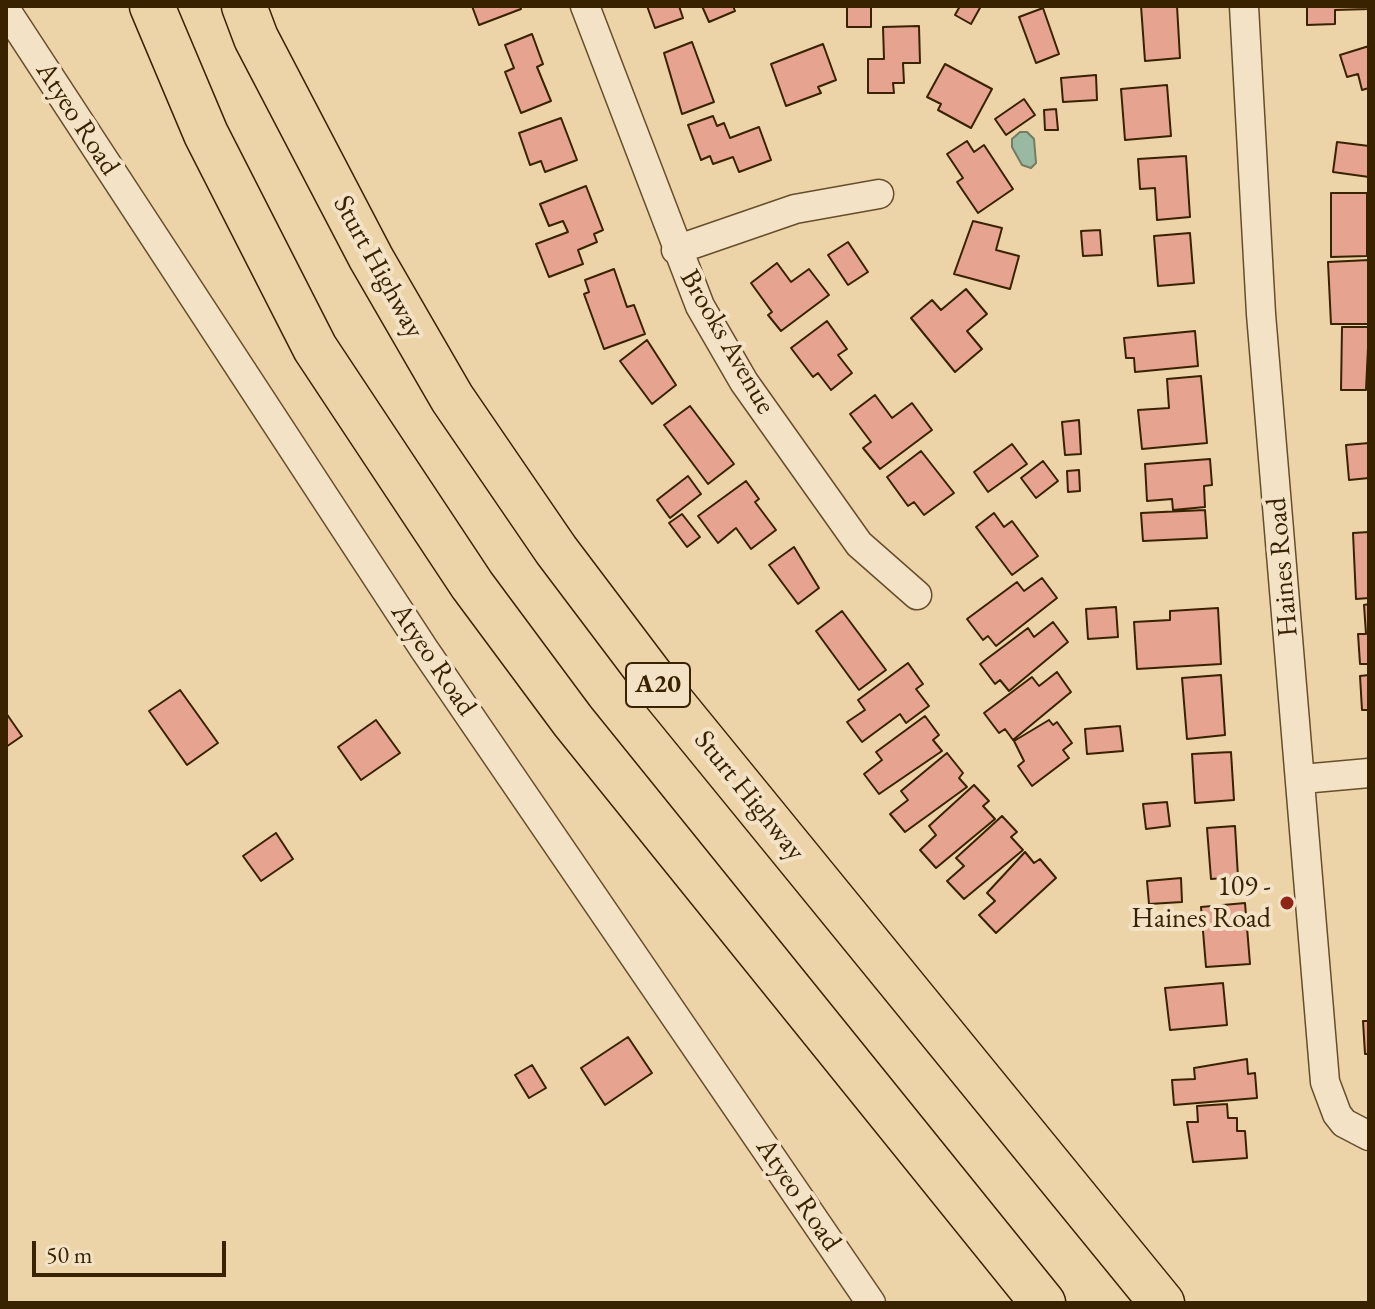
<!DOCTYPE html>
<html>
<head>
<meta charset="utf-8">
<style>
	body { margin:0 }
	#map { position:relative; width:1375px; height:1309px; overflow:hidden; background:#edd3a8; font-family:"EB Garamond",serif }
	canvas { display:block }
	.frame { position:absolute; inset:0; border:8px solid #382200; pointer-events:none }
	.scale { position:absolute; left:32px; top:1241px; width:194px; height:36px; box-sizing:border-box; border:4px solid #382200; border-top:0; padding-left:10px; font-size:24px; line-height:28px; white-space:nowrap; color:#382200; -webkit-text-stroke:6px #f3e2c6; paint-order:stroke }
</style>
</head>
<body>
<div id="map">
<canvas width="1375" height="1309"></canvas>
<div class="frame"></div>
<div class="scale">50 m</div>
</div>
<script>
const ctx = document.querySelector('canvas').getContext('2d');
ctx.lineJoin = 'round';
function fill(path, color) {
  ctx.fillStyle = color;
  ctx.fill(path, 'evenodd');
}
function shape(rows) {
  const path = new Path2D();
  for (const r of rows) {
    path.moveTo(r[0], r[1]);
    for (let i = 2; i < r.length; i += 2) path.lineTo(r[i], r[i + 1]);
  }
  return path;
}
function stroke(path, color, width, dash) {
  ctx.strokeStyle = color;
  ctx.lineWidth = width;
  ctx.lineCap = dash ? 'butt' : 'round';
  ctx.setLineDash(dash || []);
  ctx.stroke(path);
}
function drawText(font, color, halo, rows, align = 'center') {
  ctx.font = font + ' "EB Garamond",serif';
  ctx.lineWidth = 8;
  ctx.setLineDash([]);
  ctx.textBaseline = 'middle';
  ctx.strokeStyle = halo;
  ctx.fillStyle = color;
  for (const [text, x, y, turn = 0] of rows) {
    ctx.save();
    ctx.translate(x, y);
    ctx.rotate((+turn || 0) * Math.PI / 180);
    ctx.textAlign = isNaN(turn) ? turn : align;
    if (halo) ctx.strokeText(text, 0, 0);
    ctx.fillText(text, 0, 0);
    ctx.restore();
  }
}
const water = shape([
	[1020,132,1027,132,1034,139,1036,163,1031,168,1022,165,1012,147,1012,139,1020,132]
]);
const building = shape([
	[472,6,520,6,521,9,479,25,472,6],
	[647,6,679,6,683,18,655,28,647,6],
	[702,6,733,6,735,11,709,22,702,6],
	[847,6,871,6,871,27,847,27,847,6],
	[960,6,981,6,971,24,955,15,960,6],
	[1141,6,1177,6,1180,58,1145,61,1141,6],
	[1307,6,1369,6,1369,9,1335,10,1335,24,1307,25,1307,6],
	[1043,8,1059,54,1036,63,1019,17,1043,8],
	[919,26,920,63,903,63,904,83,893,83,894,93,868,93,868,59,884,59,883,27,919,26],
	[532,34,543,64,537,67,551,101,521,113,505,72,514,68,505,45,532,34],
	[692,42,714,102,682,114,664,53,692,42],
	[823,44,836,80,818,87,821,93,786,106,771,64,823,44],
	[1369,46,1369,88,1362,90,1358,74,1347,77,1340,55,1369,46],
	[945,64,992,89,971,128,938,110,941,104,927,97,945,64],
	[1096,75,1097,100,1063,102,1061,78,1096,75],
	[1167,85,1171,136,1125,140,1121,89,1167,85],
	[1024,99,1035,115,1006,135,995,119,1024,99],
	[1056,109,1058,130,1045,130,1044,110,1056,109],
	[713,116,717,126,724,123,730,138,759,127,771,160,739,172,733,157,713,164,710,156,701,160,688,125,713,116],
	[561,118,577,160,545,172,541,161,530,165,519,133,561,118],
	[967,141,974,152,984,145,1013,189,978,213,957,182,963,178,947,154,967,141],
	[1337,142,1369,146,1369,177,1333,172,1337,142],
	[1186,156,1190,217,1157,220,1155,188,1140,189,1138,159,1186,156],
	[586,186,603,230,594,234,597,242,578,250,583,264,549,277,536,244,568,232,563,221,549,226,540,204,586,186],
	[1331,193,1367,193,1367,256,1331,257,1331,193],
	[973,221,1002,228,996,250,1019,256,1010,289,954,274,973,221],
	[1100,230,1102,255,1083,256,1081,231,1100,230],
	[1190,233,1194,283,1158,286,1154,236,1190,233],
	[848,242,868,272,848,285,828,255,848,242],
	[1369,260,1369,324,1331,324,1328,262,1369,260],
	[777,263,791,282,809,269,829,295,781,331,768,315,772,312,751,283,777,263],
	[614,269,627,307,634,305,645,334,604,349,584,294,589,292,585,280,614,269],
	[966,289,987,314,967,331,982,349,955,372,911,318,932,300,941,310,966,289],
	[827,321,847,349,838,355,852,373,831,390,818,373,813,377,791,348,827,321],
	[1342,327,1369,327,1366,390,1341,390,1342,327],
	[1195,331,1198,366,1135,372,1134,358,1126,358,1124,338,1195,331],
	[647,340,676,385,652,404,620,361,647,340],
	[1201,376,1207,443,1142,449,1138,410,1169,408,1167,379,1201,376],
	[875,395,892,418,912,403,932,430,880,469,863,448,871,442,850,414,875,395],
	[690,406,734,464,708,484,664,425,690,406],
	[1079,420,1081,454,1065,455,1062,422,1079,420],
	[1369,443,1369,478,1349,480,1346,445,1369,443],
	[1012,444,1027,464,988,492,974,472,1012,444],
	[921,451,954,493,924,515,914,502,908,506,887,477,921,451],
	[1210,459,1212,485,1204,486,1205,507,1173,510,1172,499,1147,501,1145,464,1210,459],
	[1043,461,1058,481,1036,498,1021,478,1043,461],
	[1079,470,1080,491,1068,492,1067,471,1079,470],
	[688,476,701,494,670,518,657,500,688,476],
	[746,481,759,499,755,502,776,530,751,549,736,528,718,543,698,516,746,481],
	[1205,510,1207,538,1143,541,1141,513,1205,510],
	[994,513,1004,527,1012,521,1038,556,1012,575,976,527,994,513],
	[682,514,700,537,687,547,669,523,682,514],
	[1369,532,1369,598,1356,599,1353,533,1369,532],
	[794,547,819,588,798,604,769,565,794,547],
	[1042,578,1057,598,996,646,988,636,983,640,967,619,1017,582,1024,591,1042,578],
	[1369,604,1369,664,1360,664,1358,634,1366,634,1364,605,1369,604],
	[1116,607,1118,637,1088,639,1086,609,1116,607],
	[1218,608,1221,664,1137,669,1134,622,1170,620,1170,611,1218,608],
	[842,611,886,670,859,690,816,631,842,611],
	[1053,622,1068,642,1009,691,1000,680,995,684,980,664,1028,628,1034,637,1053,622],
	[908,663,923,684,916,689,929,706,906,723,900,714,862,742,847,722,865,710,858,700,908,663],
	[1057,672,1071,692,1013,740,1005,729,999,733,984,713,1032,677,1039,686,1057,672],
	[1221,675,1225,735,1187,739,1182,678,1221,675],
	[1369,675,1369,726,1368,710,1362,710,1360,676,1369,675],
	[180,690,218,743,187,765,149,711,180,690],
	[6,713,22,736,6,747,6,713],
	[925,716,939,735,933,740,942,751,879,794,864,774,882,760,876,752,925,716],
	[376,720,400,753,361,780,338,747,376,720],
	[1049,720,1053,725,1057,722,1072,743,1063,750,1069,758,1032,786,1018,766,1024,761,1014,741,1049,720],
	[1120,726,1123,751,1087,754,1085,729,1120,726],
	[1231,752,1234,800,1195,803,1192,754,1231,752],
	[947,753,963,773,959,778,967,787,905,832,890,814,908,800,901,791,947,753],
	[974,785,989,801,983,806,995,819,936,868,920,850,936,835,929,826,974,785],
	[1167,802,1170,826,1146,829,1143,804,1167,802],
	[1002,816,1017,832,1011,837,1023,850,964,899,947,881,964,866,956,858,1002,816],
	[1235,826,1238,877,1211,879,1207,828,1235,826],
	[276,833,293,859,261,881,243,856,276,833],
	[1025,852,1034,863,1040,859,1056,878,996,933,979,915,995,901,987,893,1025,852],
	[1181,878,1182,902,1149,904,1147,881,1181,878],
	[1245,903,1250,964,1206,967,1201,907,1245,903],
	[1223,983,1227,1025,1170,1030,1165,988,1223,983],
	[1363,1021,1369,1021,1369,1054,1365,1054,1363,1021],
	[628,1037,652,1073,605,1105,581,1068,628,1037],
	[1247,1059,1248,1074,1255,1073,1257,1098,1174,1105,1172,1080,1195,1079,1194,1068,1247,1059],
	[532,1065,546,1088,529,1098,515,1075,532,1065],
	[1227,1104,1228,1118,1237,1118,1237,1131,1245,1131,1247,1158,1193,1162,1187,1122,1198,1122,1197,1106,1227,1104]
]);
const minor = shape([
	[585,6,700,306,744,382,859,544,917,595],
	[1244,6,1261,314,1325,1082,1337,1114,1344,1123,1369,1136],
	[6,10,424,649,871,1303],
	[676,250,795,209,879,194],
	[1302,779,1369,773]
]);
const motorway = shape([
	[152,6,206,134,315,348,472,585,573,721,1043,1303],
	[244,6,256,38,371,258,452,398,556,550,661,689,1162,1303]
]);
const markers = [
	[1287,903,8,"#8f2418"]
];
const shields = [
	[658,685,64]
];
const shieldNames = [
	["A20",658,685]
];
const streetNames = [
	["Atyeo Road",77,119,57],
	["Sturt Highway",378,267,61],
	["Brooks Avenue",727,342,60],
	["Haines Road",1283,567,-95],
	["Atyeo Road",433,660,56],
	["Sturt Highway",749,796,51],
	["Atyeo Road",798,1195,56]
];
const poiNames = [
	["109 -",1271,887],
	["Haines Road",1271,919]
];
fill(water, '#9ab9a3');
stroke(water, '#737d62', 2);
fill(building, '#e6a38f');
stroke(building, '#382200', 2);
stroke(minor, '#654e2a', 31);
stroke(motorway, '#382200', 47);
stroke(minor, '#f3e2c6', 28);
stroke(motorway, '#edd3a8', 44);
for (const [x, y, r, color] of markers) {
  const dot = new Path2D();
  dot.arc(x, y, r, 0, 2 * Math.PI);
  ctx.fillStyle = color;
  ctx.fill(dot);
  stroke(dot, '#f3e2c6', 3);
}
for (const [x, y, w] of shields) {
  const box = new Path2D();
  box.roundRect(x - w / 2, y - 22, w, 44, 6);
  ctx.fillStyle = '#f3e2c6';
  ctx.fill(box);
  stroke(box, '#382200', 2);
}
drawText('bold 26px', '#382200', null, shieldNames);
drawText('28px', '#382200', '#f3e2c6', streetNames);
drawText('28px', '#382200', '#f3e2c6', poiNames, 'right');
</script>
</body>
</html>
